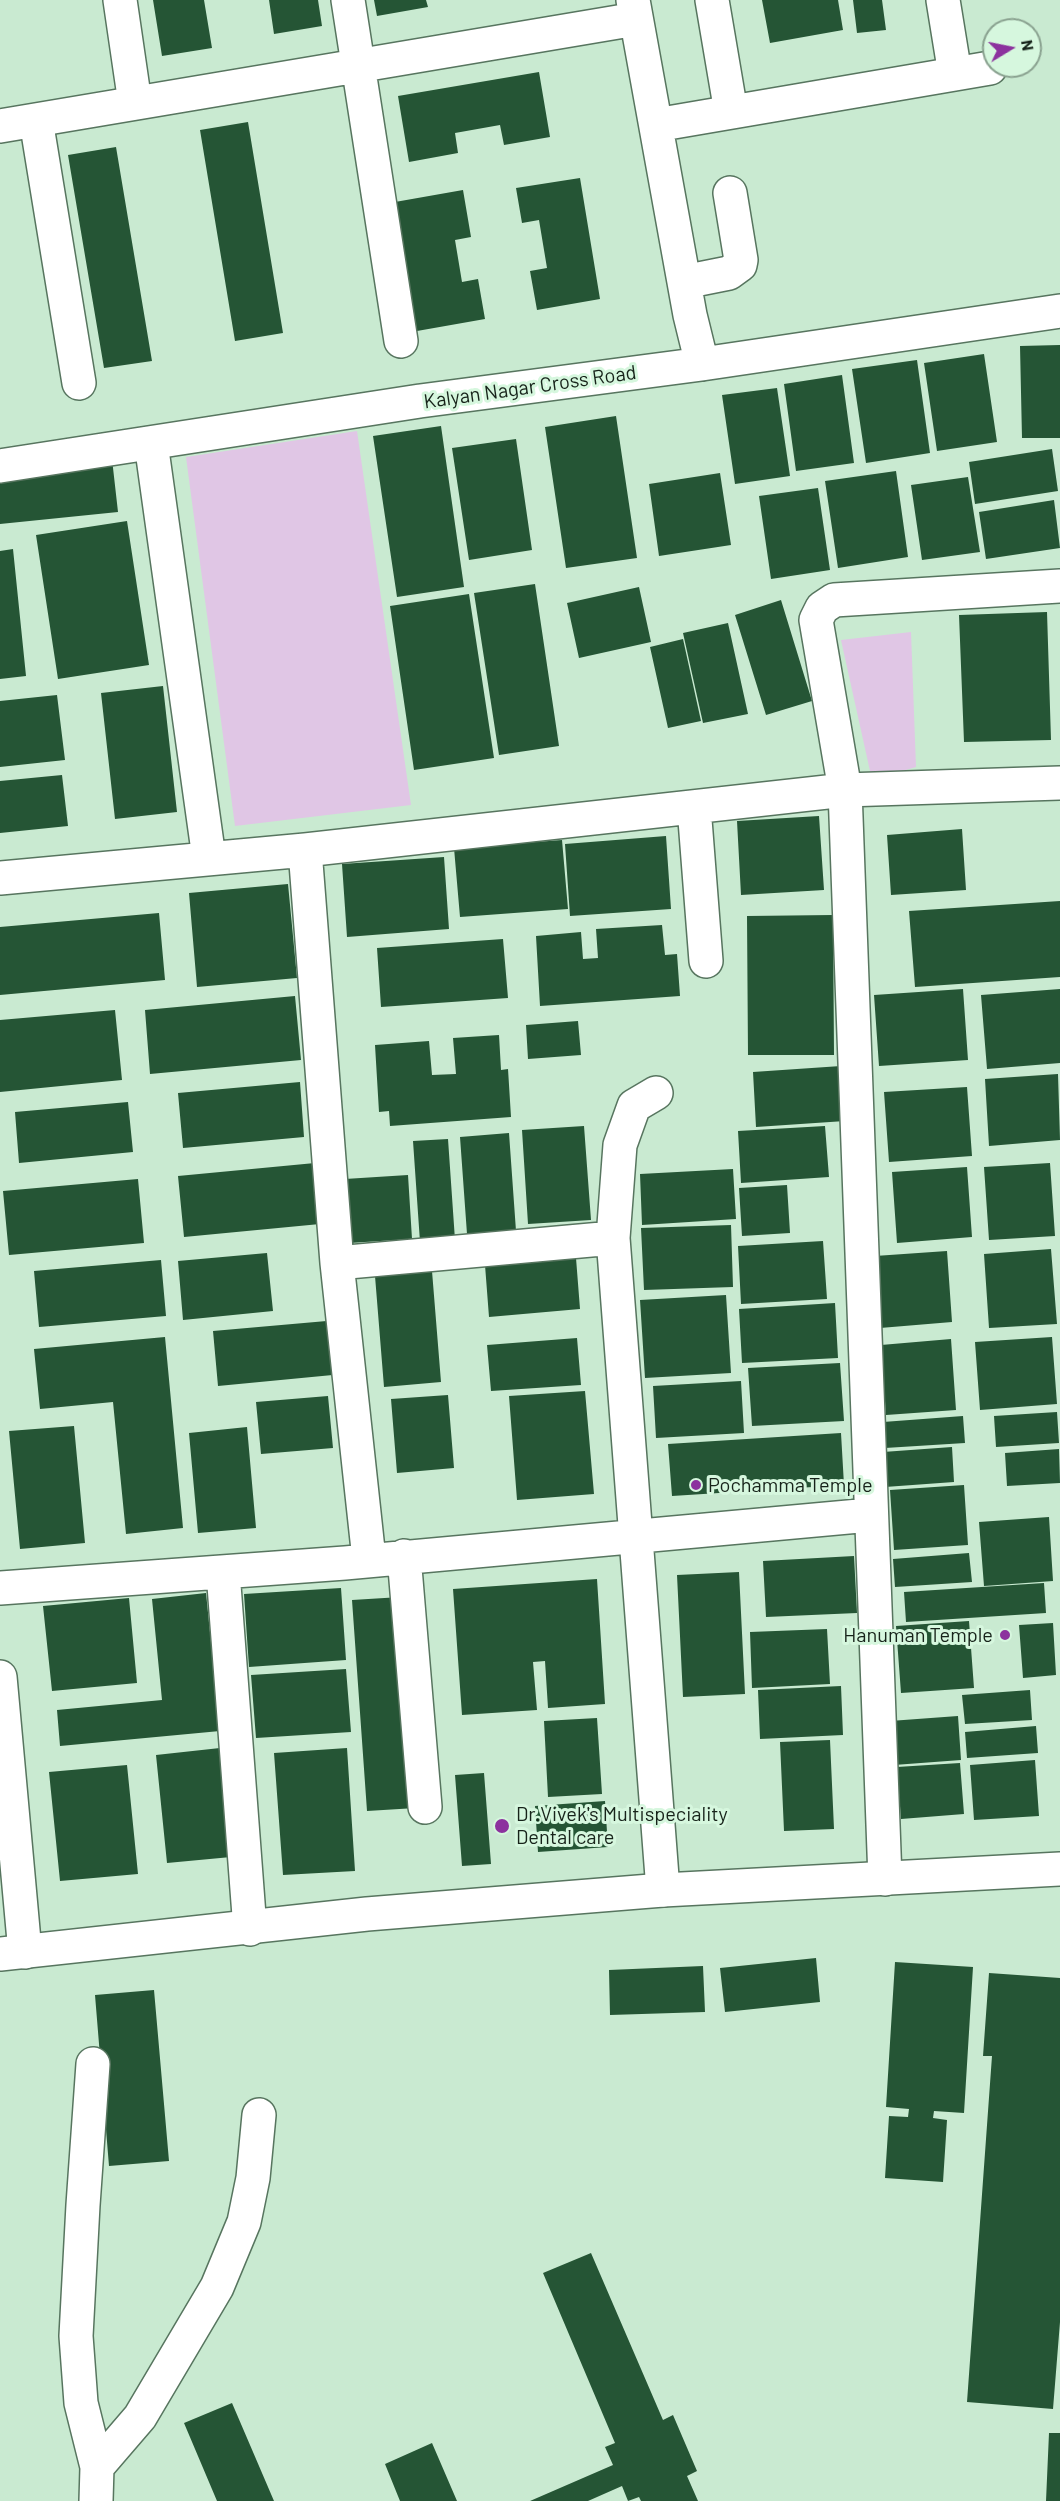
<!DOCTYPE html>
<html>
<head>
<meta charset="utf-8">
<style>
	body { margin:0 }
	#map { position:relative; width:1060px; height:2501px; overflow:hidden; background:#c9ead1; font-family:Barlow,sans-serif }
	canvas { display:block }
	.north { position:absolute; left:982px; top:18px; width:60px; height:60px; box-sizing:border-box; background:#d6f7de; border:2px solid #8aa290; border-radius:50%; rotate:80deg; font-size:16px; font-weight:700; line-height:24px; text-align:center; color:#17231a }
	.north::after { content:''; display:block; margin:auto; width:21px; height:27px; background:#8c329e; clip-path:polygon(50% 0,100% 100%,50% 72%,0 100%) }
</style>
</head>
<body>
<div id="map">
<canvas width="1060" height="2501"></canvas>
<div class="north">N</div>
</div>
<script>
const ctx = document.querySelector('canvas').getContext('2d');
ctx.lineJoin = 'round';
function fill(path, color) {
  ctx.fillStyle = color;
  ctx.fill(path, 'evenodd');
}
function shape(rows) {
  const path = new Path2D();
  for (const r of rows) {
    path.moveTo(r[0], r[1]);
    for (let i = 2; i < r.length; i += 2) path.lineTo(r[i], r[i + 1]);
  }
  return path;
}
function stroke(path, color, width, dash) {
  ctx.strokeStyle = color;
  ctx.lineWidth = width;
  ctx.lineCap = dash ? 'butt' : 'round';
  ctx.setLineDash(dash || []);
  ctx.stroke(path);
}
function drawText(font, color, halo, rows, align = 'center') {
  ctx.font = font + ' Barlow,sans-serif';
  ctx.lineWidth = 6;
  ctx.setLineDash([]);
  ctx.textBaseline = 'middle';
  ctx.strokeStyle = halo;
  ctx.fillStyle = color;
  for (const [text, x, y, turn = 0] of rows) {
    ctx.save();
    ctx.translate(x, y);
    ctx.rotate((+turn || 0) * Math.PI / 180);
    ctx.textAlign = isNaN(turn) ? turn : align;
    if (halo) ctx.strokeText(text, 0, 0);
    ctx.fillText(text, 0, 0);
    ctx.restore();
  }
}
const green = shape([
	[357,431,411,805,235,826,186,457],
	[911,632,916,767,872,780,841,640]
]);
const building = shape([
	[153,0,204,0,212,48,162,56],
	[269,0,318,0,322,26,274,34],
	[374,0,426,0,428,7,377,16],
	[762,0,838,0,843,30,770,43],
	[853,0,882,0,886,30,857,33],
	[539,72,550,137,504,145,500,125,455,133,458,153,409,162,398,96],
	[248,122,283,333,235,341,200,130],
	[116,147,152,361,104,368,68,155],
	[580,178,600,299,537,310,530,271,547,268,539,220,522,223,516,188],
	[463,190,471,237,455,240,462,282,478,279,485,319,417,331,395,202],
	[1060,345,1060,438,1022,438,1020,346],
	[984,354,997,442,937,451,924,363],
	[917,360,930,453,866,463,852,369],
	[842,375,854,463,796,471,784,384],
	[777,388,790,476,735,484,722,395],
	[616,416,637,558,566,568,545,427],
	[441,426,464,587,397,597,373,436],
	[516,439,532,550,469,560,452,448],
	[1052,449,1058,491,975,504,969,462],
	[112,459,118,512,0,524,0,470],
	[896,471,908,557,838,568,825,481],
	[720,473,731,545,659,556,649,484],
	[968,477,980,552,922,560,911,485],
	[818,488,830,570,771,579,759,496],
	[1054,500,1060,548,986,559,979,512],
	[127,521,149,665,58,679,36,535],
	[13,549,26,676,0,679,0,551],
	[535,584,559,746,499,755,474,593],
	[639,587,651,642,579,658,567,603],
	[469,594,494,758,414,770,390,606],
	[781,600,812,701,766,715,735,615],
	[1047,612,1051,740,964,742,959,615],
	[728,623,748,714,703,723,683,633],
	[683,639,701,721,668,728,650,647],
	[163,686,177,812,115,819,101,693],
	[57,695,65,760,0,767,0,701],
	[62,775,68,826,0,833,0,781],
	[819,816,824,890,741,895,737,821],
	[962,829,966,890,891,895,887,835],
	[666,836,671,909,570,916,565,844],
	[562,840,568,909,460,917,454,848],
	[444,857,449,929,347,937,342,864],
	[288,884,297,978,197,987,189,893],
	[1060,901,1060,977,915,987,909,911],
	[159,913,165,980,0,995,0,927],
	[833,915,834,1055,748,1055,747,916],
	[662,925,665,955,677,954,680,996,540,1006,536,936,581,932,583,959,598,958,596,929],
	[503,939,508,998,381,1007,377,948],
	[963,989,968,1060,879,1066,874,995],
	[1060,989,1060,1063,987,1069,981,995],
	[295,996,301,1060,150,1074,145,1010],
	[115,1010,122,1080,0,1092,0,1020],
	[578,1021,581,1055,528,1059,526,1025],
	[499,1035,501,1070,508,1069,511,1117,390,1126,389,1111,379,1112,375,1045,429,1041,432,1075,456,1074,453,1038],
	[841,1066,845,1121,756,1127,753,1072],
	[1058,1074,1060,1140,989,1146,985,1079],
	[300,1082,304,1137,183,1148,178,1093],
	[967,1087,972,1156,889,1162,884,1092],
	[128,1102,133,1152,19,1163,15,1112],
	[584,1126,591,1220,528,1224,522,1130],
	[825,1126,829,1177,741,1183,738,1131],
	[509,1133,516,1231,467,1234,460,1137],
	[448,1139,455,1240,420,1242,413,1141],
	[315,1163,320,1224,184,1237,178,1176],
	[1050,1163,1055,1236,989,1240,984,1167],
	[967,1167,972,1237,897,1243,892,1172],
	[733,1169,736,1219,642,1225,640,1174],
	[408,1175,412,1239,349,1243,345,1179],
	[138,1179,144,1243,9,1255,3,1191],
	[787,1185,790,1233,742,1236,739,1188],
	[731,1225,733,1287,644,1290,641,1228],
	[823,1241,827,1299,741,1304,738,1246],
	[1051,1249,1057,1324,989,1328,984,1254],
	[947,1251,952,1322,880,1328,875,1256],
	[267,1253,273,1311,183,1320,178,1261],
	[576,1258,580,1309,489,1317,485,1265],
	[161,1260,166,1316,39,1327,34,1271],
	[432,1271,441,1382,384,1387,375,1276],
	[726,1295,731,1373,645,1378,640,1300],
	[835,1303,838,1358,742,1363,739,1309],
	[338,1320,343,1374,218,1386,213,1331],
	[165,1337,183,1528,126,1534,113,1402,40,1409,34,1349],
	[1052,1337,1057,1404,980,1410,975,1342],
	[577,1338,581,1385,491,1391,487,1345],
	[951,1339,956,1410,886,1415,881,1345],
	[840,1363,844,1421,752,1426,748,1368],
	[741,1381,744,1433,656,1438,653,1386],
	[585,1391,594,1494,517,1500,509,1396],
	[448,1395,454,1468,397,1473,391,1399],
	[328,1396,333,1448,261,1454,256,1402],
	[1057,1412,1059,1443,996,1447,994,1416],
	[963,1416,965,1443,885,1448,883,1422],
	[74,1426,85,1543,20,1549,9,1431],
	[247,1427,256,1528,198,1533,189,1433],
	[841,1433,844,1485,672,1496,668,1444],
	[952,1447,954,1482,885,1487,883,1452],
	[1059,1449,1060,1483,1007,1486,1005,1453],
	[964,1485,968,1545,894,1550,890,1490],
	[1049,1517,1053,1581,984,1586,979,1522],
	[969,1553,972,1582,895,1587,893,1559],
	[854,1556,857,1613,766,1617,763,1561],
	[739,1572,745,1694,683,1697,677,1575],
	[597,1579,605,1704,548,1708,545,1661,533,1662,537,1710,462,1715,453,1589],
	[1044,1583,1046,1613,906,1622,904,1592],
	[341,1588,346,1660,249,1667,244,1594],
	[206,1593,220,1731,60,1746,57,1710,162,1700,152,1599],
	[417,1596,432,1807,367,1811,352,1600],
	[129,1598,137,1683,52,1691,43,1606],
	[969,1621,974,1688,901,1693,896,1626],
	[1053,1623,1056,1675,1023,1678,1019,1625],
	[827,1629,830,1684,752,1688,750,1632],
	[346,1669,351,1732,256,1738,251,1675],
	[841,1686,843,1735,760,1739,758,1690],
	[1030,1690,1032,1720,965,1724,962,1695],
	[958,1716,961,1760,894,1765,890,1721],
	[597,1718,602,1794,548,1797,544,1721],
	[1036,1726,1038,1753,967,1758,965,1732],
	[830,1740,834,1829,784,1831,780,1742],
	[220,1748,231,1857,167,1863,156,1755],
	[347,1748,355,1871,283,1875,274,1753],
	[1035,1760,1039,1816,974,1820,970,1765],
	[960,1763,964,1814,901,1819,897,1767],
	[127,1765,138,1874,60,1881,49,1772],
	[484,1773,491,1864,462,1866,455,1775],
	[605,1801,608,1847,538,1852,535,1806],
	[816,1958,820,2002,725,2012,720,1968],
	[895,1962,973,1967,964,2113,934,2111,933,2118,947,2120,943,2182,885,2178,889,2116,908,2117,909,2109,886,2107],
	[703,1966,705,2012,610,2015,609,1970],
	[989,1973,1060,1978,1060,2322,1053,2409,967,2402,992,2056,983,2056],
	[154,1990,169,2161,109,2166,95,1995],
	[591,2253,663,2420,673,2415,697,2471,687,2476,698,2501,641,2501,639,2497,628,2501,622,2486,588,2501,530,2501,613,2465,605,2447,615,2443,543,2273],
	[232,2403,274,2501,217,2501,184,2423],
	[1049,2433,1060,2433,1060,2501,1046,2501],
	[432,2443,457,2501,400,2501,385,2464]
]);
const minor = shape([
	[120,0,135,103],
	[348,0,401,341],
	[633,0,690,315,702,364],
	[712,0,731,112],
	[943,0,955,74],
	[36,120,79,383],
	[656,125,990,68],
	[0,126,636,19],
	[684,282,729,273,740,265,741,260,730,193],
	[151,443,209,858],
	[0,466,420,401,702,364,1060,311],
	[694,807,706,961],
	[305,850,337,1263],
	[0,878,305,850,845,790,1060,783],
	[656,1093,634,1106,620,1145,613,1238,663,1890],
	[404,1556,425,1807],
	[369,1559,337,1263,613,1238],
	[223,1572,250,1929],
	[0,1588,345,1563,870,1515],
	[0,1677,25,1952],
	[885,1879,845,790,816,620,822,608,834,600,1060,586],
	[93,2064,83,2205,76,2336,81,2403,97,2467],
	[96,2501,97,2467,140,2417,217,2287,244,2222,253,2178,259,2115]
]);
const major = shape([
	[0,1954,367,1914,663,1890,1060,1869]
]);
const markers = [
	[696,1485,6,"#8c329e"],
	[1005,1635,6,"#8c329e"],
	[502,1826,8,"#8c329e"]
];
const streetNames = [
	["Kalyan Nagar Cross Road",530,387,-8]
];
const poiNames = [
	["Pochamma Temple",708,1485],
	["Hanuman Temple",993,1635,"right"],
	["Dr.Vivek's Multispeciality",516,1814],
	["Dental care",516,1837]
];
fill(green, '#e0c6e5');
fill(building, '#255535');
stroke(minor, '#57755f', 36);
stroke(major, '#57755f', 36);
stroke(minor, '#fff', 33);
stroke(major, '#fff', 33);
for (const [x, y, r, color] of markers) {
  const dot = new Path2D();
  dot.arc(x, y, r, 0, 2 * Math.PI);
  ctx.fillStyle = color;
  ctx.fill(dot);
  stroke(dot, '#d6f7de', 2);
}
drawText('20px', '#17231a', '#d6f7de', streetNames);
drawText('20px', '#17231a', '#d6f7de', poiNames, 'left');
</script>
</body>
</html>
